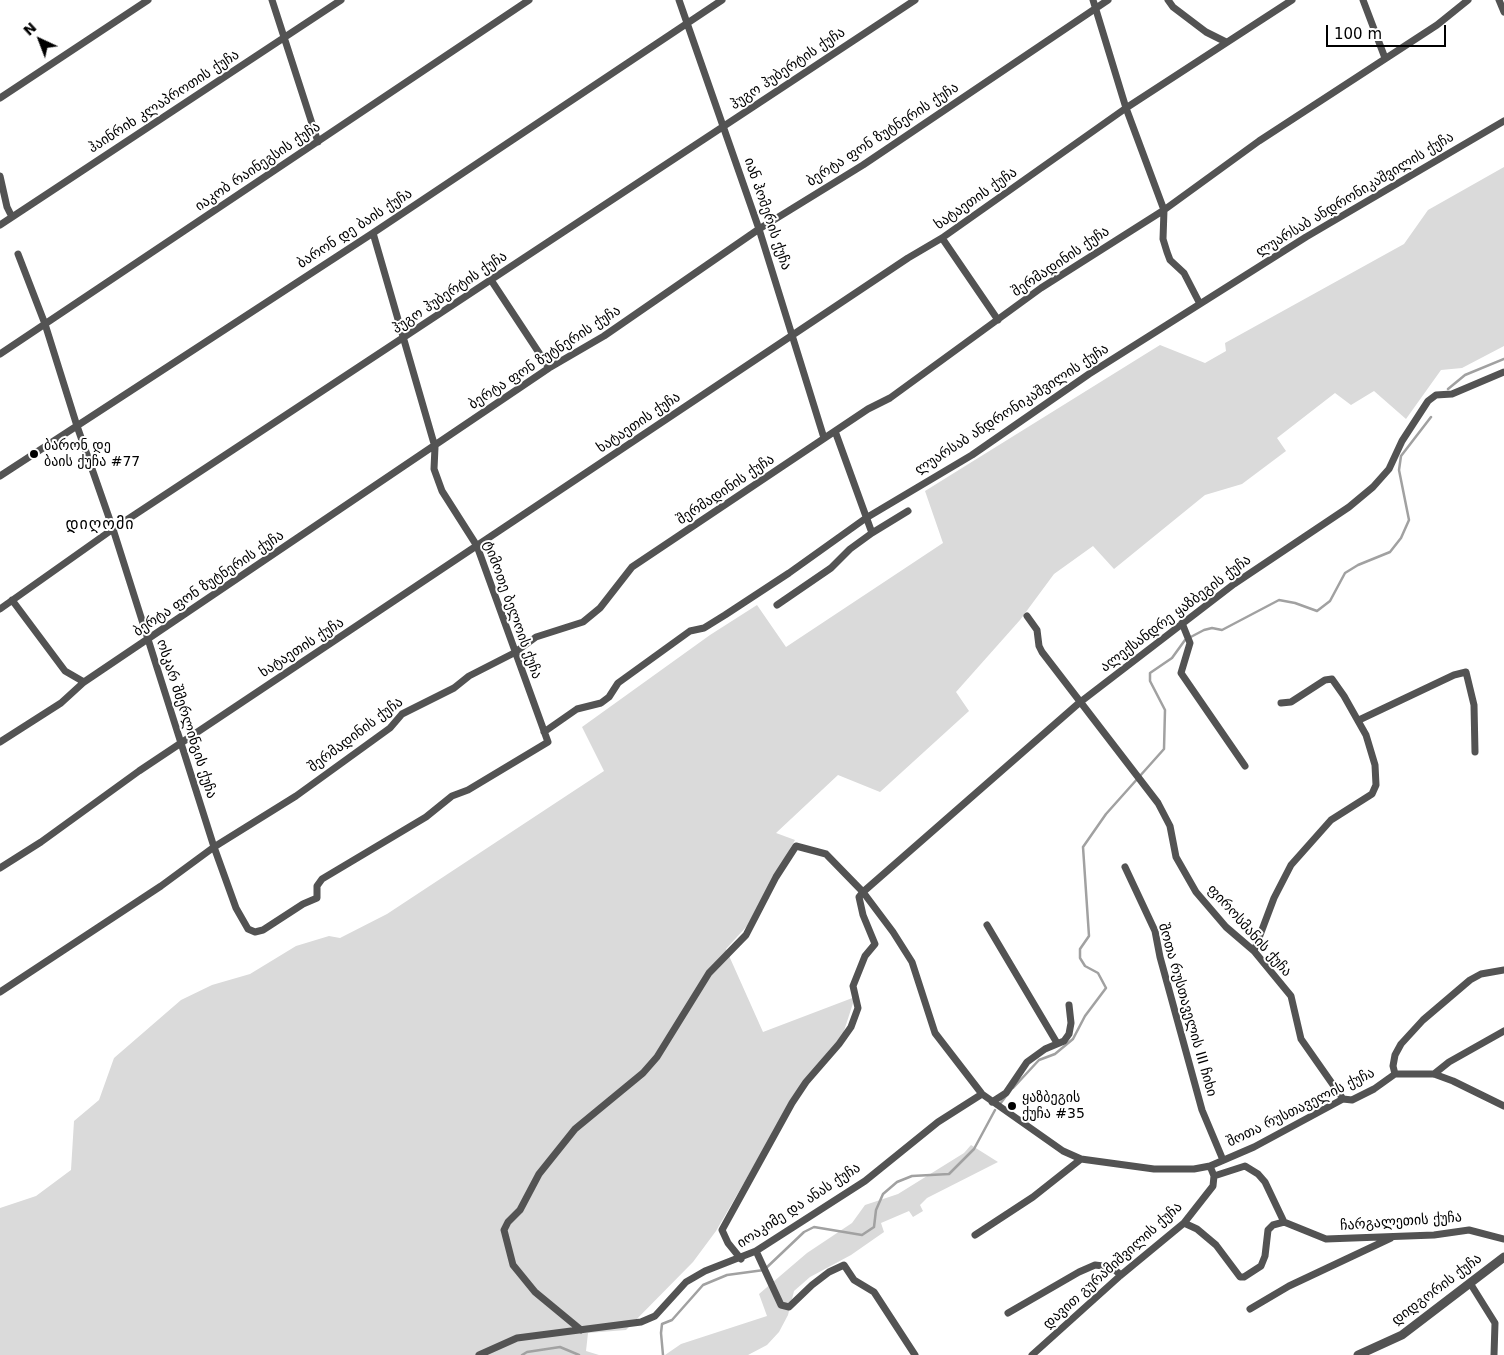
<!DOCTYPE html>
<html>
<head>
<meta charset="utf-8">
<style>
	body { margin:0 }
	#map { position:relative; width:1504px; height:1355px; overflow:hidden; background:#fff; font-family:"DejaVu Sans",sans-serif }
	canvas { display:block }
	.north { position:absolute; left:15px; top:15px; width:50px; height:50px; -webkit-text-stroke:4px #fff; paint-order:stroke; rotate:317deg; font-size:14px; font-weight:700; line-height:20px; text-align:center; color:#000 }
	.north::after { content:''; display:block; margin:auto; width:18px; height:22px; background:#000; clip-path:polygon(50% 0,100% 100%,50% 72%,0 100%) }
	.scale { position:absolute; left:1326px; top:25px; width:120px; height:22px; box-sizing:border-box; border:2px solid #000; border-top:0; padding-left:6px; font-size:15px; line-height:18px; white-space:nowrap; color:#000; -webkit-text-stroke:4px #fff; paint-order:stroke }
</style>
</head>
<body>
<div id="map">
<canvas width="1504" height="1355"></canvas>
<div class="north">N</div>
<div class="scale">100 m</div>
</div>
<script>
const ctx = document.querySelector('canvas').getContext('2d');
ctx.lineJoin = 'round';
function fill(path, color) {
  ctx.fillStyle = color;
  ctx.fill(path, 'evenodd');
}
function shape(rows) {
  const path = new Path2D();
  for (const r of rows) {
    path.moveTo(r[0], r[1]);
    for (let i = 2; i < r.length; i += 2) path.lineTo(r[i], r[i + 1]);
  }
  return path;
}
function stroke(path, color, width, dash) {
  ctx.strokeStyle = color;
  ctx.lineWidth = width;
  ctx.lineCap = dash ? 'butt' : 'round';
  ctx.setLineDash(dash || []);
  ctx.stroke(path);
}
function drawText(font, color, halo, rows, align = 'center') {
  ctx.font = font + ' "DejaVu Sans","Noto Sans Georgian",sans-serif';
  ctx.lineWidth = 4;
  ctx.setLineDash([]);
  ctx.textBaseline = 'middle';
  ctx.strokeStyle = halo;
  ctx.fillStyle = color;
  for (const [text, x, y, turn = 0] of rows) {
    ctx.save();
    ctx.translate(x, y);
    ctx.rotate((+turn || 0) * Math.PI / 180);
    ctx.textAlign = isNaN(turn) ? turn : align;
    if (halo) ctx.strokeText(text, 0, 0);
    ctx.fillText(text, 0, 0);
    ctx.restore();
  }
}
const green = shape([
	[1504,167,1504,346,1462,368,1441,370,1406,419,1374,391,1351,405,1335,393,1277,438,1286,451,1242,484,1205,495,1114,569,1093,546,1054,574,1020,620,956,692,969,711,880,792,838,775,776,833,795,840,747,926,726,949,763,1032,855,997,843,1034,796,1093,716,1231,693,1262,626,1330,588,1333,586,1351,599,1355,0,1355,0,1208,36,1196,71,1170,74,1121,99,1100,114,1058,181,1000,212,985,250,974,296,946,329,936,340,938,387,914,604,771,582,727,710,635,757,605,786,647,943,543,925,491,1160,345,1205,363,1226,351,1225,343,1404,244,1428,210],
	[971,1145,998,1162,927,1198,920,1205,923,1211,913,1217,909,1211,881,1223,884,1232,851,1255,810,1277,794,1291,788,1315,779,1332,767,1345,748,1355,665,1355,681,1344,767,1316,759,1294,807,1253,852,1223,865,1205,898,1194,964,1153]
]);
const stream = shape([
	[1448,389,1465,375,1504,359],
	[1013,1088,1039,1060,1055,1054,1073,1039,1085,1016,1106,988,1098,973,1085,966,1080,958,1080,949,1089,936,1083,847,1106,814,1164,749,1165,710,1150,681,1150,673,1172,658,1185,640,1204,630,1212,628,1222,630,1279,600,1295,603,1317,611,1330,601,1345,573,1358,565,1390,552,1401,538,1409,520,1399,470,1401,456,1431,417],
	[1000,1104,1006,1096],
	[522,1355,527,1352,560,1347,579,1355],
	[663,1355,661,1333,662,1324,672,1320,703,1285,727,1275,764,1270,804,1232,814,1227,862,1235,874,1227,876,1210,883,1194,897,1182,912,1176,949,1174,974,1149,995,1110]
]);
const minor = shape([
	[272,0,318,142],
	[679,0,759,229,824,438],
	[1093,0,1126,108,1164,210,1163,239,1167,252,1170,260,1184,273,1200,304],
	[1168,0,1173,7,1206,32,1226,42],
	[1363,0,1385,58],
	[1499,0,1504,12],
	[0,98,148,0],
	[0,176,7,207,12,217],
	[0,225,341,0],
	[942,238,998,320],
	[18,254,45,324,77,426,113,529,214,847,236,908,248,929,255,932,263,930,303,904,317,898,317,886,322,879,426,817,452,796,468,790,548,742,477,546,442,491,434,469,435,447,373,233],
	[491,280,549,368],
	[0,354,529,0],
	[835,431,872,533],
	[0,476,373,233,722,0],
	[12,600,65,671,84,682],
	[777,605,831,568,850,549,872,533,908,511],
	[0,609,113,529,915,0],
	[1027,616,1037,630,1039,646,1042,652,1158,803,1170,826,1176,857,1196,892,1226,927,1254,951,1291,996,1301,1039,1343,1099],
	[1182,623,1190,643,1181,673,1245,766],
	[1359,720,1454,675,1466,672,1474,705,1475,752],
	[544,732,577,709,601,703,609,697,618,683,690,631,704,628,725,615,789,573,866,518,972,455,1089,374,1306,237,1504,121],
	[0,742,61,703,84,682,549,368,604,336,759,229,863,165,1108,0],
	[1125,867,1155,931,1160,957,1202,1110,1223,1160],
	[0,868,41,842,139,771,908,258,942,238,1126,108,1292,0],
	[987,925,1057,1043],
	[1254,951,1274,898,1291,865,1331,820,1372,794,1376,785,1375,765,1366,735,1344,696,1332,679,1325,680,1291,702,1281,703],
	[0,992,161,886,214,847,296,796,390,728,402,714,454,688,469,676,514,653,536,637,583,622,600,608,632,567,868,409,890,398,1041,288,1164,210,1259,141,1437,25,1468,0],
	[1395,1074,1393,1066,1395,1055,1401,1044,1423,1020,1470,980,1481,974,1504,970],
	[1434,1074,1449,1062,1504,1031],
	[992,1102,1006,1093,1027,1062,1045,1049,1064,1041,1069,1034,1071,1023,1069,1005],
	[1214,1176,1245,1166,1258,1174,1265,1182,1284,1222,1326,1239,1434,1235,1469,1230,1504,1239],
	[1184,1223,1197,1229,1216,1245,1240,1277,1244,1277,1261,1266,1265,1256,1268,1230,1273,1225,1284,1222],
	[975,1235,1033,1197,1081,1159],
	[756,1251,781,1305,789,1307,812,1285,829,1272,844,1265,854,1280,874,1292,915,1355],
	[741,1259,728,1243,722,1230,792,1103,806,1082,839,1044,851,1027,858,1008,853,986,865,956,875,944,863,915,859,897,863,892,1079,703,1234,584,1349,507,1373,487,1389,469,1402,441,1428,401,1436,395,1452,394,1504,372],
	[1470,1283,1495,1323,1494,1355],
	[1250,1309,1289,1286,1391,1238],
	[1008,1313,1079,1272,1095,1265,1111,1267,1121,1275],
	[581,1330,535,1292,513,1265,504,1230,508,1222,520,1210,539,1174,575,1129,643,1073,657,1057,709,973,746,935,776,877,796,846,826,854,863,892,893,932,912,962,935,1033,982,1094,1063,1151,1081,1159,1154,1169,1194,1169,1210,1166,1254,1147,1343,1099,1352,1100,1374,1089,1395,1074,1434,1074,1453,1081,1504,1106],
	[479,1355,517,1338,641,1322,655,1316,686,1282,705,1271,756,1251,865,1181,938,1122,982,1094],
	[1032,1355,1121,1275,1184,1223,1213,1186,1214,1176,1210,1166]
]);
const tertiary = shape([
	[1358,1355,1402,1335,1504,1257]
]);
const markers = [
	[34,454,5,"#000"],
	[1012,1106,5,"#000"]
];
const streetNames = [
	["ჰუგო ჰუბერტის ქუჩა",788,69,-34],
	["ჰაინრიხ კლაპროთის ქუჩა",164,102,-33],
	["ბერტა ფონ ზუტნერის ქუჩა",883,135,-33],
	["იაკობ რაინეგსის ქუჩა",258,167,-34],
	["ლუარსაბ ანდრონიკაშვილის ქუჩა",1355,195,-31],
	["ხატაეთის ქუჩა",976,199,-35],
	["იან ჰომერის ქუჩა",767,214,71],
	["ბარონ დე ბაის ქუჩა",355,229,-33],
	["შერმადინის ქუჩა",1061,262,-34],
	["ჰუგო ჰუბერტის ქუჩა",450,293,-34],
	["ბერტა ფონ ზუტნერის ქუჩა",545,358,-33],
	["ლუარსაბ ანდრონიკაშვილის ქუჩა",1012,410,-33],
	["ხატაეთის ქუჩა",639,423,-34],
	["შერმადინის ქუჩა",726,490,-34],
	["ბერტა ფონ ზუტნერის ქუჩა",209,584,-34],
	["ტიმოთე ბელოის ქუჩა",512,610,70],
	["ალექსანდრე ყაზბეგის ქუჩა",1176,614,-37],
	["ხატაეთის ქუჩა",302,648,-33],
	["ოსკარ შმერლინგის ქუჩა",186,719,72],
	["შერმადინის ქუჩა",356,735,-37],
	["ფიროსმანის ქუჩა",1249,931,48],
	["შოთა რუსთაველის III ჩიხი",1187,1010,74],
	["შოთა რუსთაველის ქუჩა",1301,1108,-26],
	["იოაკიმე და ანას ქუჩა",799,1206,-33],
	["ჩარგალეთის ქუჩა",1401,1222,-4],
	["დავით გურამიშვილის ქუჩა",1113,1266,-42],
	["დიდგორის ქუჩა",1437,1290,-37]
];
const poiNames = [
	["ბარონ დე",44,446],
	["ბაის ქუჩა #77",44,462],
	["ყაზბეგის",1022,1098],
	["ქუჩა #35",1022,1114]
];
const quarterNames = [
	["დიღომი",100,525]
];
fill(green, '#dadada');
stroke(stream, '#a1a1a1', 2.5);
stroke(minor, '#535353', 7);
stroke(tertiary, '#535353', 9);
for (const [x, y, r, color] of markers) {
  const dot = new Path2D();
  dot.arc(x, y, r, 0, 2 * Math.PI);
  ctx.fillStyle = color;
  ctx.fill(dot);
  stroke(dot, '#fff', 2);
}
drawText('14px', '#000', '#fff', streetNames);
drawText('14px', '#000', '#fff', poiNames, 'left');
ctx.letterSpacing = '1px';
drawText('16px', '#000', '#fff', quarterNames);
ctx.letterSpacing = '0px';
</script>
</body>
</html>
